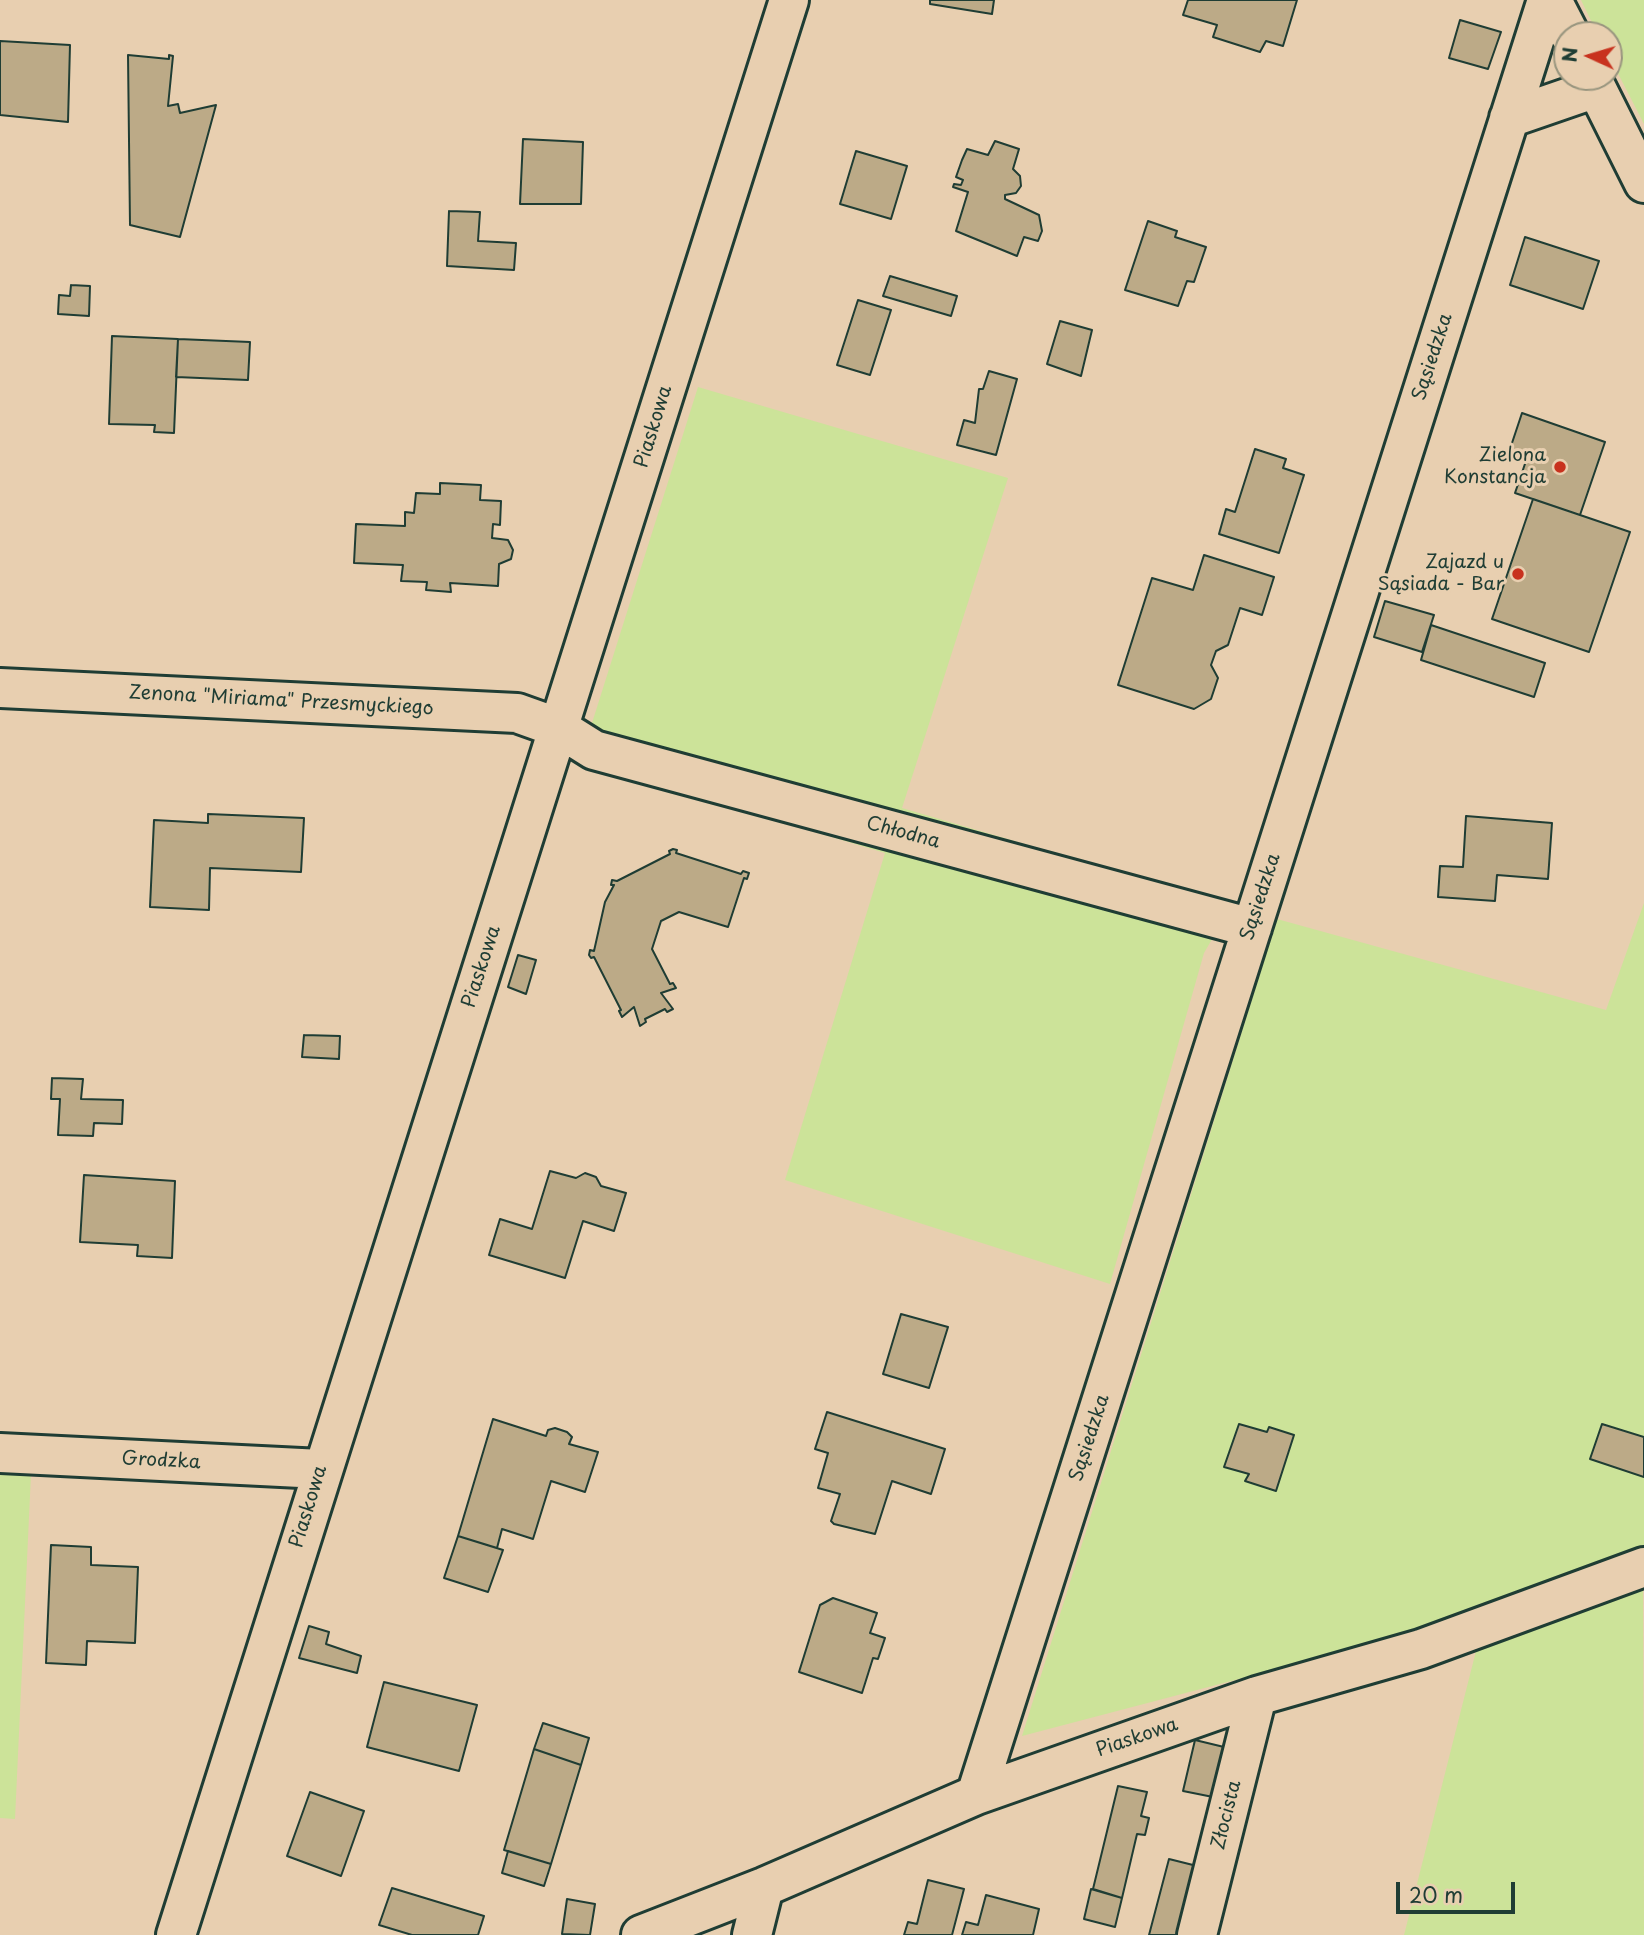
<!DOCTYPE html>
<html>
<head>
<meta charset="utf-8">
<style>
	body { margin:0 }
	#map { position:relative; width:1644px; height:1935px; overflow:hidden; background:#e8cfb0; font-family:"Playpen Sans",sans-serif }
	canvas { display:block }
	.north { position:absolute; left:1553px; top:21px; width:70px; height:70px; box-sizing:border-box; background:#e8cfb0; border:2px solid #98957e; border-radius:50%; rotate:274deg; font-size:19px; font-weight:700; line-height:28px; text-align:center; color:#1f3d34 }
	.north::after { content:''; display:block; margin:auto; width:24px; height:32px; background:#c8321e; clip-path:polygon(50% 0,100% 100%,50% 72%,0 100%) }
	.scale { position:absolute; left:1396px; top:1882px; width:119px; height:32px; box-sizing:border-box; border:4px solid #1f3d34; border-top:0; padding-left:9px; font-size:21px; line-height:24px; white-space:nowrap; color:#1f3d34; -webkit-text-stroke:5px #e8cfb0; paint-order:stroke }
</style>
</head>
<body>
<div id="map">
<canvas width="1644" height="1935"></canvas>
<div class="north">N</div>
<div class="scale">20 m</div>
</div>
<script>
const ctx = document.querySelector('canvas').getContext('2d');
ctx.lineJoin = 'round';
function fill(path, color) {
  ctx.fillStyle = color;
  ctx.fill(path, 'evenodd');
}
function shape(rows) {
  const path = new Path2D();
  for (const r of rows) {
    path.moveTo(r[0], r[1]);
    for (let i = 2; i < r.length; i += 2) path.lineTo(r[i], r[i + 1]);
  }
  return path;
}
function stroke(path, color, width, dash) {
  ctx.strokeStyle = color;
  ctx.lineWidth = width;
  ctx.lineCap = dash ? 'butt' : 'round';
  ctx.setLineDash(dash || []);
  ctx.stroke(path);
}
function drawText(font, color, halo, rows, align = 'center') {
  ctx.font = font + ' "Playpen Sans",sans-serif';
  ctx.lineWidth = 6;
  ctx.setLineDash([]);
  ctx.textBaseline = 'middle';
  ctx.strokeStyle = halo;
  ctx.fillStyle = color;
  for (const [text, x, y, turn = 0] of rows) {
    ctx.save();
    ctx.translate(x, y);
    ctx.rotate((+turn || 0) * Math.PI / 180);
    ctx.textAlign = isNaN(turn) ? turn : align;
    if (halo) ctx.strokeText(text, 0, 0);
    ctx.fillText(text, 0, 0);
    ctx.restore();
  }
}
const green = shape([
	[1581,0,1644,0,1644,124,1609,56,1609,35,1598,35],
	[698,387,1008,478,902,808,1232,905,1204,953,1110,1284,785,1180,885,853,580,761],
	[1644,903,1644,1549,1410,1634,1022,1736,1277,919,1606,1010],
	[0,1473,31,1474,15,1819,0,1818],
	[1643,1590,1644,1935,1404,1935,1476,1651]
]);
const building = shape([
	[930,0,994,0,992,14,930,4,930,0],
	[1188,0,1297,0,1283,46,1266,41,1260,52,1213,37,1217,25,1183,15,1188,0],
	[1460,20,1501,32,1488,69,1449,58,1460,20],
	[0,41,70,45,68,122,0,115,0,41],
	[128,55,169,59,169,55,173,56,168,106,178,104,180,113,216,105,180,237,130,225,128,55],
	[523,139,583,142,581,204,520,204,523,139],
	[995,141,1019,149,1013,169,1020,176,1021,186,1016,193,1005,195,1005,199,1039,215,1042,231,1038,241,1024,237,1017,256,956,231,968,192,953,187,954,184,961,185,963,180,956,177,962,160,967,149,988,155,995,141],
	[856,151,907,166,891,219,840,204,856,151],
	[449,211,480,212,478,241,516,243,514,270,447,266,449,211],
	[1148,221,1177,231,1175,237,1206,247,1194,282,1187,281,1178,306,1125,290,1148,221],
	[1525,237,1599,261,1583,309,1510,285,1525,237],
	[890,276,957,296,951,316,883,296,890,276],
	[71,285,90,286,89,316,58,314,59,295,70,296,71,285],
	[858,300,891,310,870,375,837,365,858,300],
	[1060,321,1092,330,1081,376,1047,364,1060,321],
	[112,336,178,339,174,433,154,432,155,425,109,424,112,336],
	[178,339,250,342,248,380,176,377,178,339],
	[989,371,1017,379,996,455,957,445,964,420,975,423,979,389,983,389,989,371],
	[1522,413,1605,442,1580,515,1515,493,1527,458,1509,452,1522,413],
	[1255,449,1286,459,1283,468,1304,475,1279,553,1219,534,1226,509,1235,512,1255,449],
	[440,483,481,485,480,500,501,501,500,525,493,524,492,538,508,540,513,550,511,559,499,564,498,586,450,583,451,592,426,590,427,582,401,581,403,565,354,563,356,524,405,526,405,512,414,513,416,493,440,494,440,483],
	[1533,499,1630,532,1589,652,1492,619,1533,499],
	[1204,555,1274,577,1262,615,1240,608,1228,645,1216,651,1211,665,1218,678,1211,699,1194,709,1118,685,1152,578,1193,590,1204,555],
	[1385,601,1434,615,1422,652,1374,637,1385,601],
	[1431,625,1545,663,1534,697,1421,660,1431,625],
	[208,814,304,818,301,872,210,868,209,910,150,907,154,820,208,823,208,814],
	[1466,816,1552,823,1548,879,1497,875,1495,901,1438,897,1440,866,1463,867,1466,816],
	[673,849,677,850,676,853,741,874,743,871,749,873,747,879,744,878,728,927,679,912,661,921,652,949,670,984,673,983,676,988,661,993,673,1009,667,1012,665,1009,645,1019,646,1022,640,1026,634,1007,622,1017,619,1011,621,1010,594,957,591,958,589,955,590,950,594,951,605,902,614,885,611,885,612,880,617,881,670,854,669,851,673,849],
	[518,955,536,960,526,994,508,987,518,955],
	[304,1035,340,1036,339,1059,302,1057,304,1035],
	[52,1078,83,1079,81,1099,123,1100,122,1124,94,1123,93,1136,58,1135,60,1099,51,1099,52,1078],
	[550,1171,576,1178,585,1173,596,1177,601,1186,626,1193,614,1231,583,1221,565,1278,489,1255,500,1219,532,1229,550,1171],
	[84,1175,175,1181,172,1258,137,1256,138,1245,80,1242,84,1175],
	[901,1314,948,1327,929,1388,883,1374,901,1314],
	[827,1412,945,1449,931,1494,892,1481,875,1534,834,1524,831,1521,840,1494,818,1488,828,1453,815,1449,827,1412],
	[493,1419,546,1436,548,1430,555,1428,567,1432,572,1437,569,1444,598,1452,585,1492,551,1481,533,1539,502,1529,497,1548,458,1536,493,1419],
	[1239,1424,1267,1432,1269,1427,1294,1435,1276,1491,1245,1481,1249,1474,1224,1467,1239,1424],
	[1602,1424,1644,1437,1644,1477,1590,1459,1602,1424],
	[458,1536,503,1550,488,1592,444,1578,458,1536],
	[51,1545,91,1547,91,1565,138,1567,135,1643,87,1641,86,1665,46,1663,51,1545],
	[833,1598,877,1613,870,1633,885,1638,878,1659,873,1658,862,1693,799,1672,820,1605,833,1598],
	[309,1626,329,1632,326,1644,361,1656,357,1673,299,1658,309,1626],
	[384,1682,477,1705,459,1771,367,1747,384,1682],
	[543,1723,589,1738,581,1765,534,1749,543,1723],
	[1195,1740,1224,1747,1213,1797,1183,1791,1195,1740],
	[534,1749,581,1765,551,1864,504,1850,534,1749],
	[1118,1786,1147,1792,1141,1816,1149,1818,1145,1835,1137,1834,1122,1898,1093,1889,1118,1786],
	[310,1792,364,1811,341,1876,287,1856,310,1792],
	[508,1851,551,1864,544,1886,502,1873,508,1851],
	[1169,1859,1197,1866,1179,1935,1149,1935,1169,1859],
	[928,1880,964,1889,952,1935,904,1935,908,1922,917,1924,928,1880],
	[392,1888,484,1916,478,1935,412,1935,379,1925,392,1888],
	[1091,1889,1122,1898,1115,1927,1084,1919,1091,1889],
	[986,1895,1039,1909,1033,1935,962,1935,966,1922,978,1925,986,1895],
	[567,1899,595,1904,590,1935,562,1934,567,1899]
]);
const minor = shape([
	[1552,0,1570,35],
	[1591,77,1644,183],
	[1509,118,1596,88],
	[0,688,517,713,559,728,594,750,1252,928],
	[0,1453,321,1469],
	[976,1795,1547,0],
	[176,1935,789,0],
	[641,1935,764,1887,976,1795,1257,1696,1421,1649,1644,1567],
	[752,1935,764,1887],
	[1197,1935,1257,1696]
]);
const markers = [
	[1560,467,7,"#c8321e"],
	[1518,574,7,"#c8321e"]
];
const streetNames = [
	["Sąsiedzka",1433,357,-72],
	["Piaskowa",654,427,-73],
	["Zenona \"Miriama\" Przesmyckiego",281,701,3],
	["Chłodna",903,833,15],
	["Sąsiedzka",1261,897,-72],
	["Piaskowa",482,967,-72],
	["Sąsiedzka",1090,1438,-72],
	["Grodzka",161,1461,3],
	["Piaskowa",309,1507,-73],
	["Piaskowa",1137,1738,-19],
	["Złocista",1227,1815,-76]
];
const poiNames = [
	["Zielona",1546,456],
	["Konstancja",1546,478],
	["Zajazd u",1504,563],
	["Sąsiada - Bar",1504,585]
];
fill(green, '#cce399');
fill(building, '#bcaa87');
stroke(building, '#1f3d34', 2);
stroke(minor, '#1f3d34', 44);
stroke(minor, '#e8cfb0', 38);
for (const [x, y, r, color] of markers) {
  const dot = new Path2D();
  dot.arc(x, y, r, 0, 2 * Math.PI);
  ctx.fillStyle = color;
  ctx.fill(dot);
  stroke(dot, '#e8cfb0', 2.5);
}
drawText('19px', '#1f3d34', '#e8cfb0', streetNames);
drawText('19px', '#1f3d34', '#e8cfb0', poiNames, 'right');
</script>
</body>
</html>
